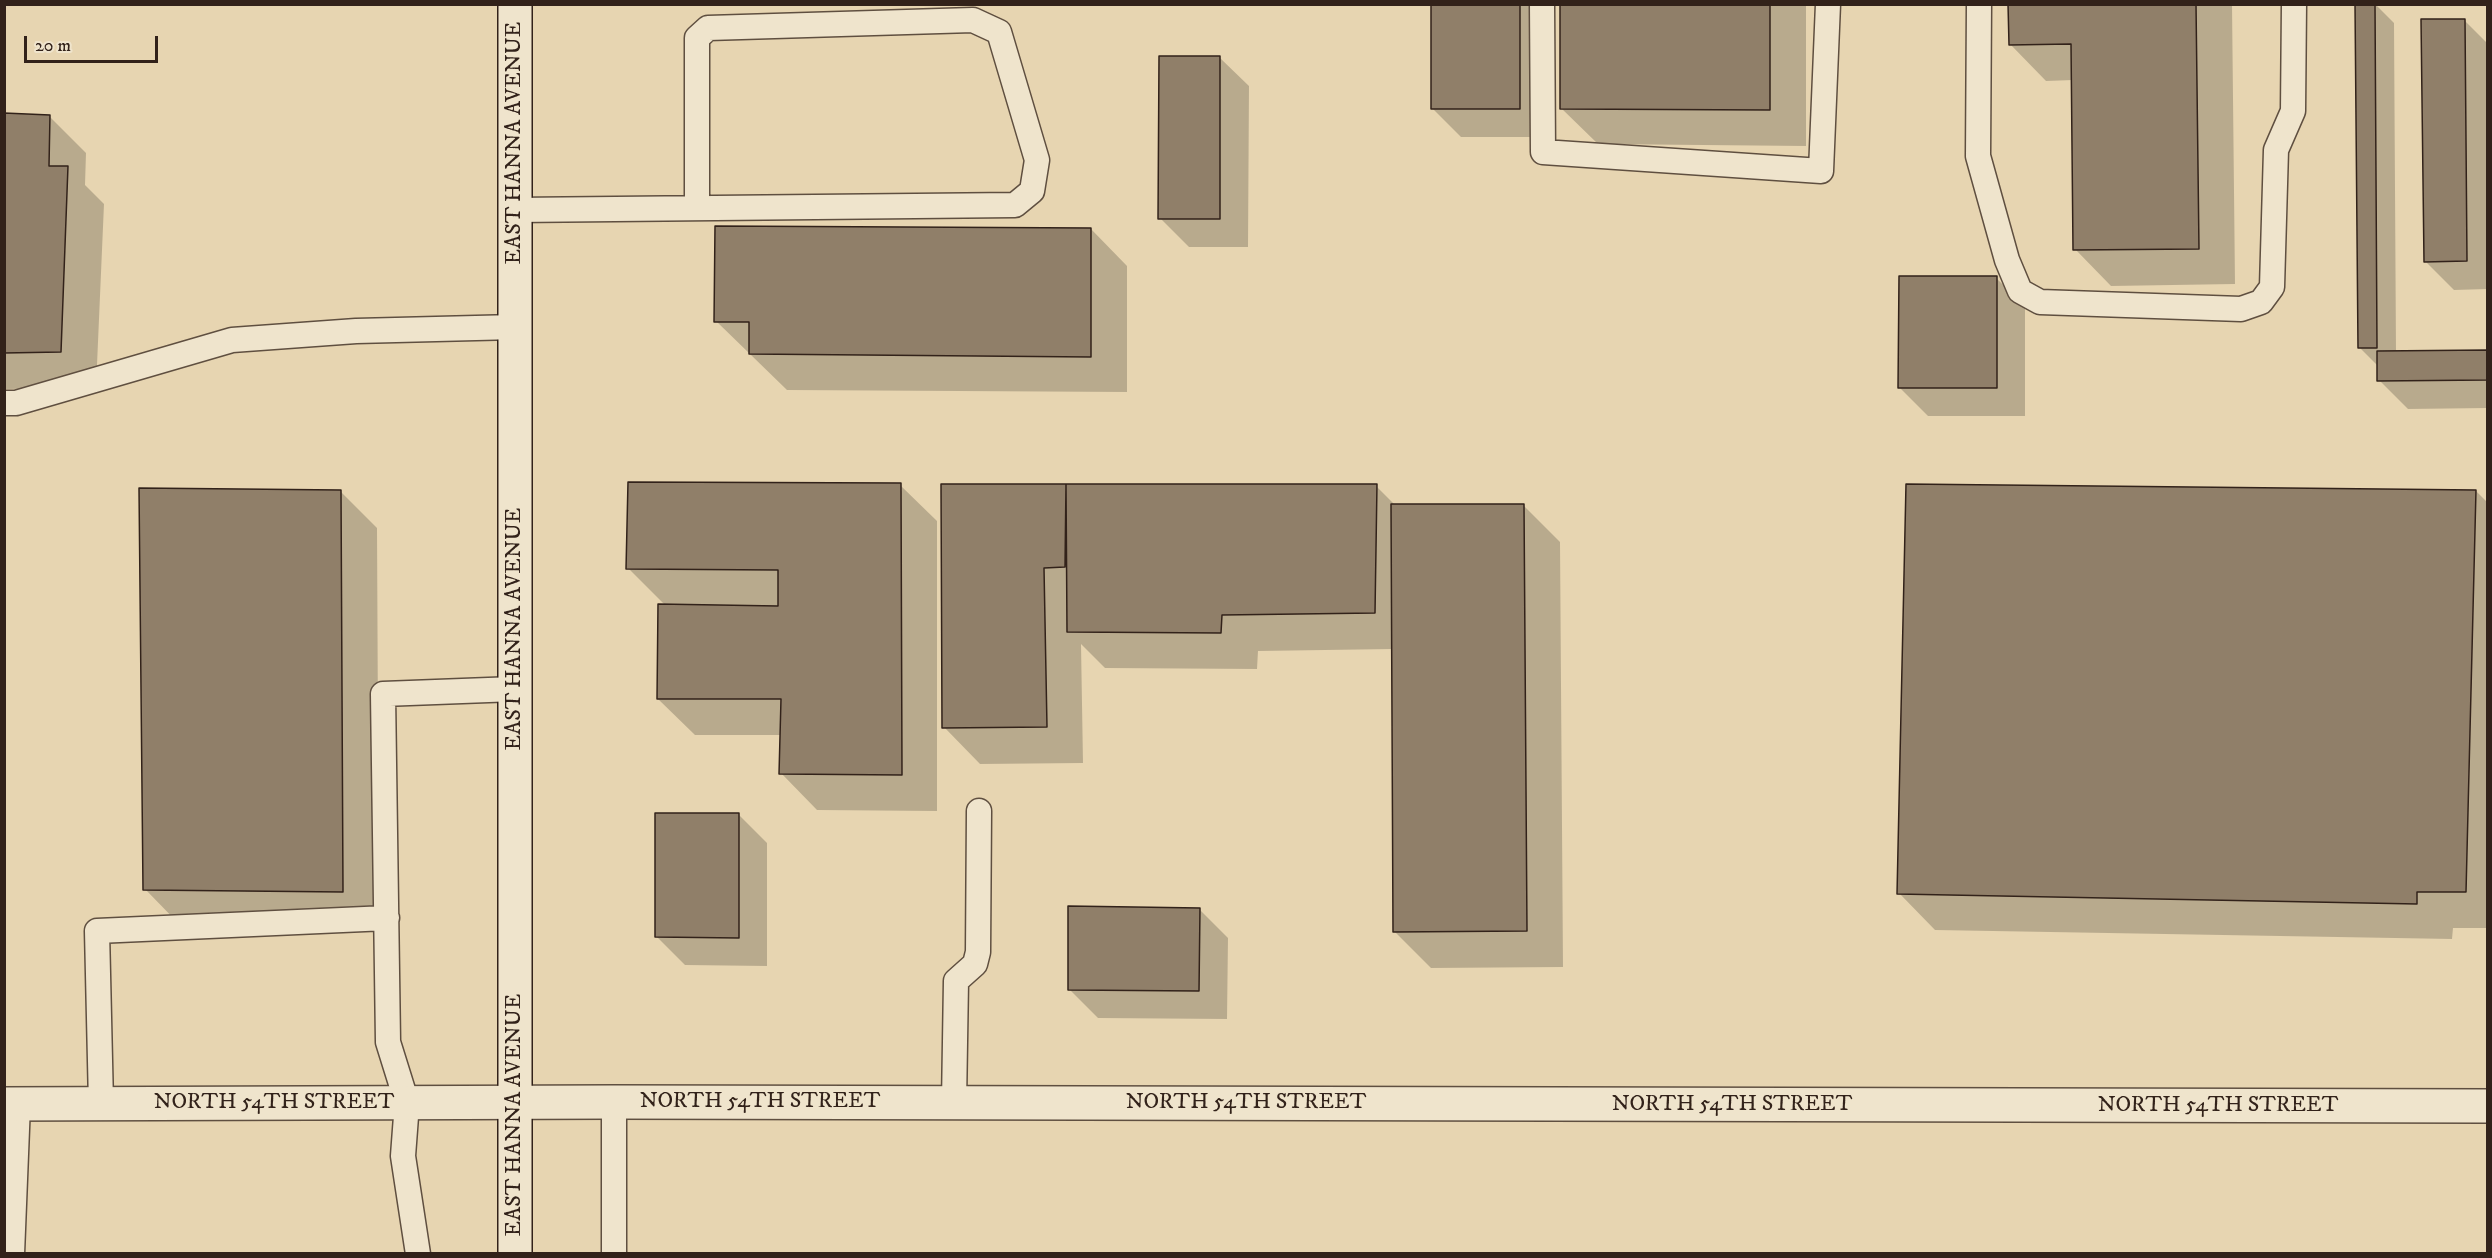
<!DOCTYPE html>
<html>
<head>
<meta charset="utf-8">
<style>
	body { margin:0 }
	#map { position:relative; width:2492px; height:1258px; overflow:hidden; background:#e7d5b1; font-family:"IM FELL DW Pica",serif }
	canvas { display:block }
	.frame { position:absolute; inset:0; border:6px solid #32221a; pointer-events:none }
	.scale { position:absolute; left:24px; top:36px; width:134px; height:27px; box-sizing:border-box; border:3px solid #32221a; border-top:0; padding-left:8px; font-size:18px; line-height:21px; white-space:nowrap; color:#32221a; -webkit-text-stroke:4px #efe4cc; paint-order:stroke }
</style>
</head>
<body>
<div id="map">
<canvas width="2492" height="1258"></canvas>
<div class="frame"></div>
<div class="scale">20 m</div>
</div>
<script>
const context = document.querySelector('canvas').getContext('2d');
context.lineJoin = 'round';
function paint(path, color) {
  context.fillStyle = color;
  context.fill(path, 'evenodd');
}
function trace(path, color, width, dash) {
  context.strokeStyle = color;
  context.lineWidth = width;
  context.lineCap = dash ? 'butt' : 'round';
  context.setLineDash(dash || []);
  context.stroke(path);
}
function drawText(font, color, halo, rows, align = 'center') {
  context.font = font + ' "IM FELL DW Pica",serif';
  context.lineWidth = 4.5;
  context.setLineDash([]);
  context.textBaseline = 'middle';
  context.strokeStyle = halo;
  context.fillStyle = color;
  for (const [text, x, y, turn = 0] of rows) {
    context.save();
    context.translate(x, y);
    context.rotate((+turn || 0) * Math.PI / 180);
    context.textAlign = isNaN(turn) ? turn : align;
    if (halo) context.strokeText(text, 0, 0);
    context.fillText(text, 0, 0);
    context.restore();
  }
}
const shadow = new Path2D(`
	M1433,4H1548V137H1461L1432,108Z
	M1561,4H1806V146L1598,144L1561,108Z
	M2010,4H2232L2235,284L2111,286L2075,249L2073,80L2046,81L2010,44Z
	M2357,4H2375L2394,23L2396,352L2488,351V408L2408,409L2379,380V367L2359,347Z
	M2464,20L2488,44V289L2454,290L2425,261Z
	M1220,58L1249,86L1248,247H1189L1160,218Z
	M4,115L50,117L86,153L85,185L104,204L96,388L4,389Z
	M1091,229L1127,266V392L787,390L716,321Z
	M1996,278L2025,306V416H1928L1899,387Z
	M900,485L937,521V811L817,810L781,773L782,735H695L658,699L666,606L628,568Z
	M942,486H1376L1396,506H1524L1560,542L1563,967L1431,968L1395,932L1393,649L1258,651L1257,669L1105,668L1081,644L1083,763L980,764L944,727Z
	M340,491L377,528L379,928L181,926L145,889Z
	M2476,491L2488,503V928H2453L2452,939L1935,930L1899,893Z
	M739,815L767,843V966L685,965L656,936Z
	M1199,909L1228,938L1227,1019L1098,1018L1069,989Z`);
const building = new Path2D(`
	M1431,4H1520V109H1431Z
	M1560,4H1770V110L1560,109Z
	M2008,4H2196L2199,249L2073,250L2071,44L2009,45Z
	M2355,4H2375L2377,348H2358Z
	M2421,19H2465L2467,261L2424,262Z
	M1159,56H1220V219H1158Z
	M4,113L50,115L49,166H68L61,352L4,353Z
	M715,226L1091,228V357L749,354V322H714Z
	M1899,276H1997V388H1898Z
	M2488,350V380L2377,381V351Z
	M628,482L901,483L902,775L779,774L781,699H657L658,604L778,606V570L626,569Z
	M941,484H1066L1065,567L1044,568L1047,727L942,728Z
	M1066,484H1377L1375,613L1222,615L1221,633L1067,632Z
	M1906,484L2476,490L2466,892H2417V904L1897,894Z
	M139,488L341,490L343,892L143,890Z
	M1391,504H1524L1527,931L1393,932Z
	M655,813H739V938L655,937Z
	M1068,906L1200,908L1199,991L1068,990Z`);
const lane = new Path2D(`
	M1542,4L1543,152L1821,171L1828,4
	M1979,4L1978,156L2007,260L2020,291L2040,302L2241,309L2261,302L2272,287L2276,150L2293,111L2294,4
	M515,210L1015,205L1032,191L1037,160L999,32L973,20L708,28L697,38V208
	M4,403H16L232,340L356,331L516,327
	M614,1102V1254
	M954,1103L956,981L975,964L978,952L979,811
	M101,1104L97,931L387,918
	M12,1254L18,1104
	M418,1254L403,1156L407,1103L388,1042L383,694L515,689`);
const street = new Path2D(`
	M4,1104L614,1102L2488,1106`);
const secondary = new Path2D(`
	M515,4V1254`);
const streetNames = [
	["EAST HANNA AVENUE",515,143,-90],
	["EAST HANNA AVENUE",515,629,-90],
	["NORTH 54TH STREET",760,1102],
	["NORTH 54TH STREET",274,1103],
	["NORTH 54TH STREET",1246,1103],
	["NORTH 54TH STREET",1732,1105],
	["NORTH 54TH STREET",2218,1106],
	["EAST HANNA AVENUE",515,1115,-90]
];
paint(shadow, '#0003');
paint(building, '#907f69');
trace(building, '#32221a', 1.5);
trace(lane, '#5f4f40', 27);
trace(street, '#5f4f40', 36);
trace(secondary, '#32221a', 36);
trace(lane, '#efe4cc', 24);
trace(street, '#efe4cc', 33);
trace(secondary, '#efe4cc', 33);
drawText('22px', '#32221a', '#efe4cc', streetNames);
</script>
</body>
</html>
